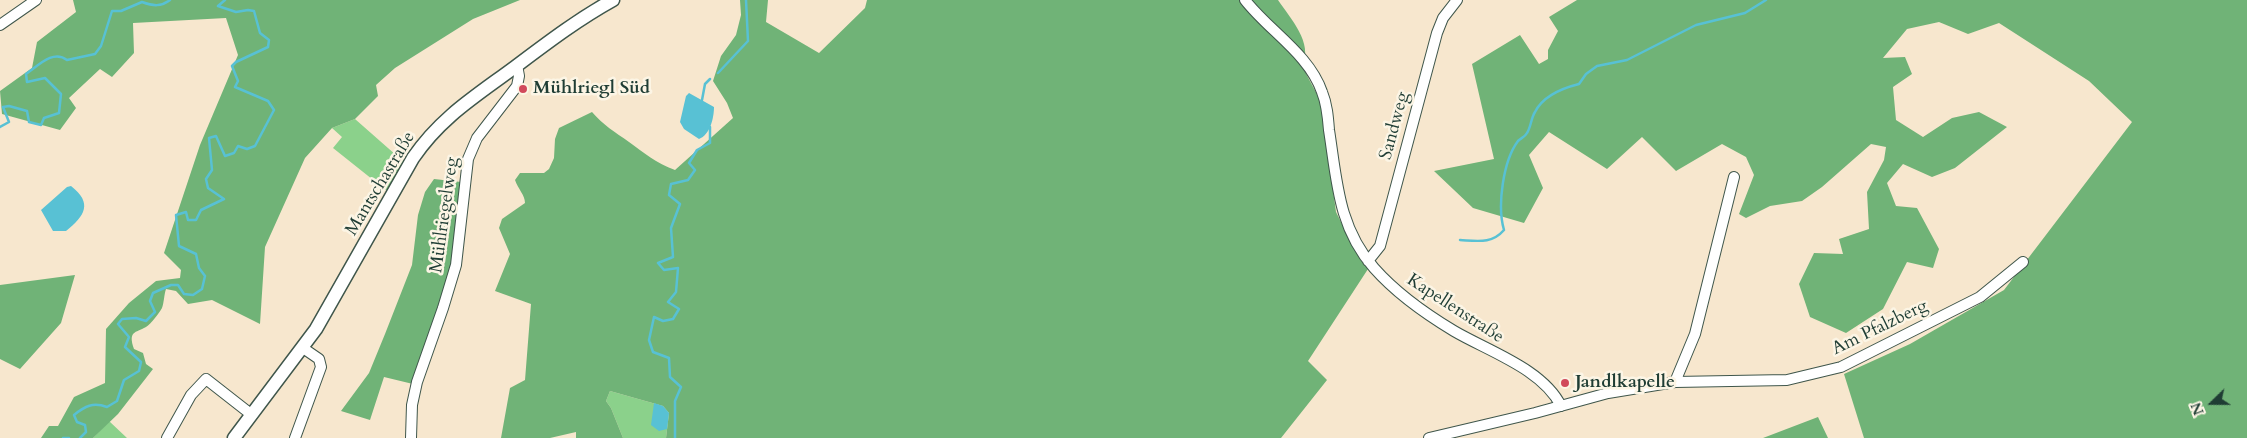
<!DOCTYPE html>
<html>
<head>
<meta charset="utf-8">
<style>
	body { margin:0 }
	#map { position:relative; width:2247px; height:438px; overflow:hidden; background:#f7e7ce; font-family:Cardo,serif }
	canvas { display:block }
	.north { position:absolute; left:2187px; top:378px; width:50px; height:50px; -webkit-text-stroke:4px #fcf5e5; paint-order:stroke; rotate:248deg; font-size:14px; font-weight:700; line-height:20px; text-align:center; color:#1f3d34 }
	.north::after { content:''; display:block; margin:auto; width:18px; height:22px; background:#1f3d34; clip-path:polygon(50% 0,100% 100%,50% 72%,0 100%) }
</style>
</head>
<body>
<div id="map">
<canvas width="2247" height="438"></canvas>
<div class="north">N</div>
</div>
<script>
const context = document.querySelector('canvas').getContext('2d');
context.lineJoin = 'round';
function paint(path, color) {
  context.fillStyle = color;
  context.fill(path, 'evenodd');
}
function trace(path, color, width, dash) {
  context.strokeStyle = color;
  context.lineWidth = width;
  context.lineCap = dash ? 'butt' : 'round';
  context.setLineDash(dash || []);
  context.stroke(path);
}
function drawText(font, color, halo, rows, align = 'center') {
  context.font = font + ' Cardo,serif';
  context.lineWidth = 5;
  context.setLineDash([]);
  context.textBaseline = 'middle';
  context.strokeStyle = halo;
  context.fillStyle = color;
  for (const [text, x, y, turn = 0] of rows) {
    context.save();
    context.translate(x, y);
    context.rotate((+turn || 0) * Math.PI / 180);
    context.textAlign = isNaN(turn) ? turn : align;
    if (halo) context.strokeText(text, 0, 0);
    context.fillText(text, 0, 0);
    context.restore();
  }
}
const green = new Path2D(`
	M355,119L405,163L387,191L333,148L342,137L332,128Z
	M610,391L663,406L669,413L666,438H623L611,408L606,401Z
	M109,421L127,438H93Z`);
const forest = new Path2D(`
	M73,0H520L473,19L395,68L376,85L378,96L355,119L332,128L305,158L265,247L260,324L212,300L188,304L176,291L166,289C164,295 164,303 162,308C159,313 151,324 146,327C135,333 128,331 134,349L143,353L146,364L153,369L118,414L93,438H41L49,426H58L74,397L105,383L106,329L129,303L156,281L180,278L181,270L164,253L200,145L238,55L226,18L133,23L134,53L112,77L100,69L69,98L76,108L60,130L2,114L0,91L32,68L37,42L76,12Z
	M740,0H768L766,22L819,53L865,8L867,0H1278C1290,18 1314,43 1302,66L1321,102L1336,212L1355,250L1368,269L1308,361L1327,380L1281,438H666L669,413L663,406L610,391L606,401L611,408L623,438H576V432L550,438H501L510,388L525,380L531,304L495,291L510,254L499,228L502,219L525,203C525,195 518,189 515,180L520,173H544L549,169L554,158L555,139L559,128L592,112C603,125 615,132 629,142C644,153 656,163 675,170L733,118L727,103L713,81L721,56L736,35L741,15Z
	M1577,0H2247V438H1864L1844,374L1910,344L2004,290L2132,122L2089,81L1999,23L1968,34L1939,22L1907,29L1883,58L1905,57L1912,74L1893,87L1896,120L1923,137L1952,118L1979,112L2007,127L1955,168L1932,177L1903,164L1887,183L1896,206L1917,208L1939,249L1933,268L1907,262L1883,309L1846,333L1810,317L1799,284L1814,253L1843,254L1839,239L1869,229L1867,192L1884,160L1886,147L1871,144L1822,187L1802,201L1770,206L1746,218L1739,214L1754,175L1746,157L1722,144L1676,171L1642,137L1607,169L1549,132L1529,155L1543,188L1524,223L1473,208L1434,171L1494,159L1472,64L1520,35L1539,64L1548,59V50L1558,31L1549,17Z
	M434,179L461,182L453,264L413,384L384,377L370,420L341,411L369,373L385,334L412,265L418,215L425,192Z
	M75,275L61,323L20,369L0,359V285Z
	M1818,417L1828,438H1763Z`);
const water = new Path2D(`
	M689,93L714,107C714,118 710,135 699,139L684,129L680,122L686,96Z
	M71,186C93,203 85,216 66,231H53L41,210L67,187Z
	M654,403L663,406L669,413L667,429L659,431L651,425Z`);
const stream = new Path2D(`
	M718,73L748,41L746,0
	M702,100L705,84L710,79
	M0,127L9,122L3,107L9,106L27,111L29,122L41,125L44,118L59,113L61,94L45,78L27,82L26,74C38,66 53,49 67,60L95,54L101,46L112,11H121L142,2C153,6 161,7 170,0
	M1460,240C1478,241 1492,244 1504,230C1497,206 1503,161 1518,141C1521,138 1525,137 1527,133C1531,127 1531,118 1535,112C1543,96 1563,88 1579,84L1586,74L1597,66L1627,60L1696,25L1745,13L1766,0
	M63,438H69
	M80,438L86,432L85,425L77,422L74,415C85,406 93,402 107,407L117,401L124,380L139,371L141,362L125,347L129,337L118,324L122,319L136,318L146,321L155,312L150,301L153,293L171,285H178L184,294L193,295L202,289L205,276L199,268L196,254L179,246L176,215L186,212L188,220H196L201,210L224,199L208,188L206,179L212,170L209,138L216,136L225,156L234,153L238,146L247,149L255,146L274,110L268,101L235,87L238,81L232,66L236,62L268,47L269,40L260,33L254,11L248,10L236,12L218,6L225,0
	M675,438V401L681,387L670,377L669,358L653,352L649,340L654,317L663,321L673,319L679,309L668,302L676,292L678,268L664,270L658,263L673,257L671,228L680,204L669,195L671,184L688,180L695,170L689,163L697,150L710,143V127`);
const minor = new Path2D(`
	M1245,0C1269,31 1309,54 1322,92C1327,104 1328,117 1329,130C1337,181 1338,227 1374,268C1397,294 1424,313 1454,331C1488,351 1543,369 1561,406
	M0,25L36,0
	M1368,261L1380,246L1437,33L1443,18L1457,0
	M1675,382L1695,334L1734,177
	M167,438L191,395L206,379L252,415
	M295,438L321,367L319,359L303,348
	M411,438L412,405L417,382L443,308L456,265L468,159L477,138L517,86L519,76L517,65
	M1429,438L1535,413L1608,393L1675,382L1787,380L1841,367L1980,297L2023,262`);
const tertiary = new Path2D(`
	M234,438L316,329L413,158C441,117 476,96 515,67C547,43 577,20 613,0`);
const markers = [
	[523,89,5,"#d1495b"],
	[1565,383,5,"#d1495b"]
];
const poiNames = [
	["Mühlriegl Süd",533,89],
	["Jandlkapelle",1575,383]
];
const streetNames = [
	["Sandweg",1395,126,-75],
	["Mantschastraße",381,184,-59],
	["Mühlriegelweg",445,215,-82],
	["Kapellenstraße",1455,309,33],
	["Am Pfalzberg",1880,328,-26]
];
paint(green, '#8bd18b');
paint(forest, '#70b377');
paint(water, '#58c1d4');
trace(stream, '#58c1d4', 2.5);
trace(minor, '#3f564b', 12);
trace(tertiary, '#3f564b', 15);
trace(minor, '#fff', 10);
trace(tertiary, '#fff', 12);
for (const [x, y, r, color] of markers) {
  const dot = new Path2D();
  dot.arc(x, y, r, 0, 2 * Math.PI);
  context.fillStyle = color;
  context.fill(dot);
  trace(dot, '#fcf5e5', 2);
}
drawText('bold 18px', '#1f3d34', '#fcf5e5', poiNames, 'left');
drawText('18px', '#1f3d34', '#fcf5e5', streetNames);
</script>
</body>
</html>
